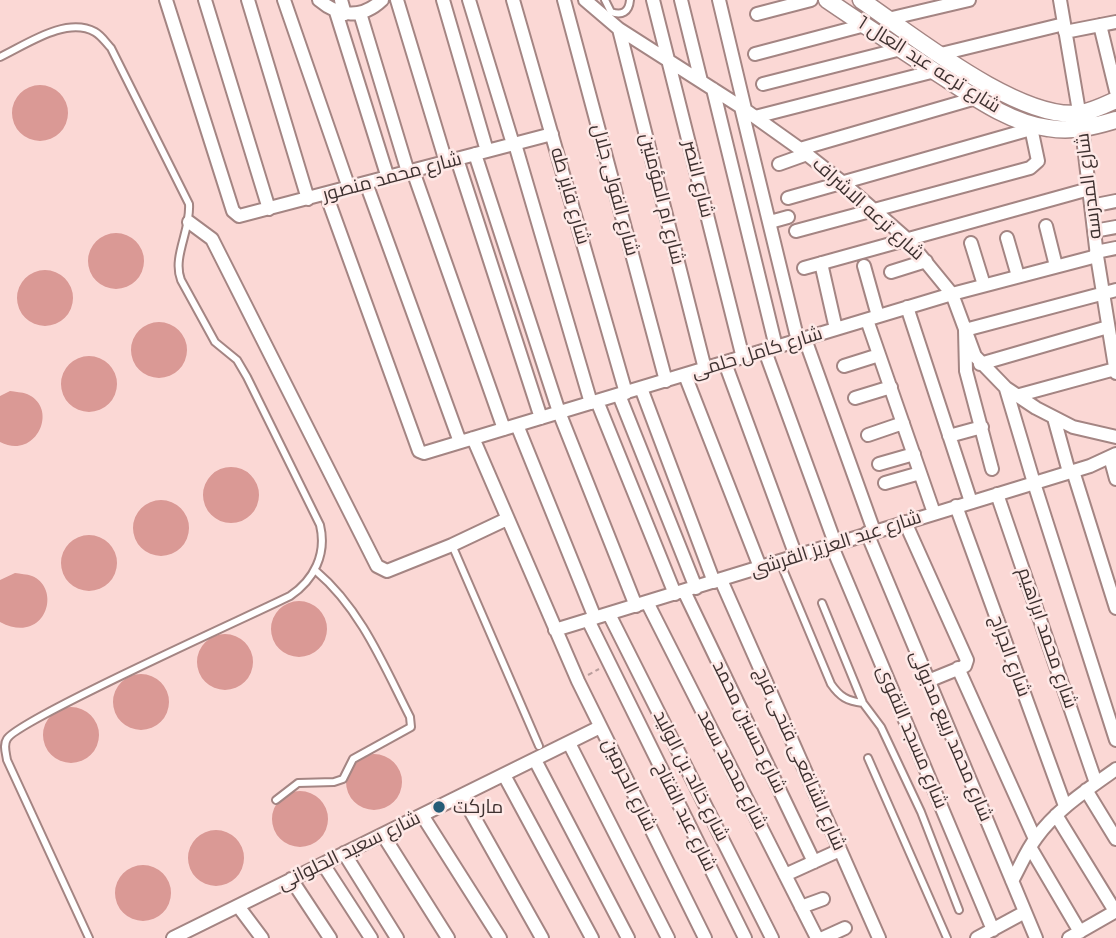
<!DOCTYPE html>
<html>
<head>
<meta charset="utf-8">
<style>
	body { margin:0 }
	canvas { display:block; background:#fbd8d5 }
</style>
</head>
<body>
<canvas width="1116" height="938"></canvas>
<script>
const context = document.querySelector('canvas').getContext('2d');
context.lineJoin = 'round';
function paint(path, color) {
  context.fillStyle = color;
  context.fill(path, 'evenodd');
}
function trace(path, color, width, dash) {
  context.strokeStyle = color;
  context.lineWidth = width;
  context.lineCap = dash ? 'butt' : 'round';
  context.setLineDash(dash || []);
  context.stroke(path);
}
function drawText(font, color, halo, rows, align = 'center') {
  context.font = font + ' Montserrat,Cairo,sans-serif';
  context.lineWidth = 5;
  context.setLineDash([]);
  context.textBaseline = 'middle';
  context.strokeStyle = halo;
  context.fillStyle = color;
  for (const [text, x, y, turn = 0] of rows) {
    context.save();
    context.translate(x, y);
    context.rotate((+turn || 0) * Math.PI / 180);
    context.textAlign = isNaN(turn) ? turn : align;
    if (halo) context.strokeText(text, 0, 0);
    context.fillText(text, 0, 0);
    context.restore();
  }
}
const water = new Path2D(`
	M12 113a28 28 0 1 1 56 0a28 28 0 1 1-56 0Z
	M88 261a28 28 0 1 1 56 0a28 28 0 1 1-56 0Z
	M17 298a28 28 0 1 1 56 0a28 28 0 1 1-56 0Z
	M131 350a28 28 0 1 1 56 0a28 28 0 1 1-56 0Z
	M61 384a28 28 0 1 1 56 0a28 28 0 1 1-56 0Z
	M10,391C15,392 22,392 27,394C60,408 36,461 0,442V396Z
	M203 495a28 28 0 1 1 56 0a28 28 0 1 1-56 0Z
	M133 528a28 28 0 1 1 56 0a28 28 0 1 1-56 0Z
	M61 563a28 28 0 1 1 56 0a28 28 0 1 1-56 0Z
	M15,573C20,574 27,574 32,576C63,589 45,646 0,622V580Z
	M271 629a28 28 0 1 1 56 0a28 28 0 1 1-56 0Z
	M197 662a28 28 0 1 1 56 0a28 28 0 1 1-56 0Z
	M113 702a28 28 0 1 1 56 0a28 28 0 1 1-56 0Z
	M43 735a28 28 0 1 1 56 0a28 28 0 1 1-56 0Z
	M346 782a28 28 0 1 1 56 0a28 28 0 1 1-56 0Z
	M272 819a28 28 0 1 1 56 0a28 28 0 1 1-56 0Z
	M188 858a28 28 0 1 1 56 0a28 28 0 1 1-56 0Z
	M115 893a28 28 0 1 1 56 0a28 28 0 1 1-56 0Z`);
const path = new Path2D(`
	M588,675L599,669`);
const service = new Path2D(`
	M605,0L611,12C622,16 629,12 630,0
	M0,57C26,45 66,16 95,32C102,36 106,43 111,48L189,204C191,230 172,257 181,280L215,342L237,360L247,377L320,525C327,554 314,580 290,596C254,614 17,720 7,739C3,745 6,753 7,760L89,938
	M452,545L539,746
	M780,562L831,684C840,697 847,701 863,703
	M822,603L863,703L881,727L921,812L959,910
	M868,758L947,938
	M276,800L298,783L334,782L343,779L353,759L411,727L410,717C384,666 361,609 316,571`);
const minor = new Path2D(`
	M166,0L233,211L239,216L552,134
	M205,0L269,209
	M248,0L308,199
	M284,0L349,188
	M319,0C339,17 362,19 382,0
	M341,0L345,14
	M397,0L446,162
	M443,0L487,151
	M469,0L513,144
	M513,0L626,393
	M564,0L666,381
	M585,0L619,29L741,107L800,149L842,182L907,239L952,294L975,356L1006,388L1036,408L1073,427L1116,437
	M653,0L743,358
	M681,0L701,81
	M719,0L745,109
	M1060,0L1082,129L1097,256L1116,373
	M336,12L388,178
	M360,13L408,172
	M757,14L811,0
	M888,19L969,0
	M1100,25L1116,91
	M619,29L705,369
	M1065,32L1116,22
	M755,54L865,25
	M941,54L1064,24
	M763,84L901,49
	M713,89L776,347
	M741,107L798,341
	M755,117L935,71
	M515,144L591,403
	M800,149L976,98
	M475,154L559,412L636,606
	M457,159L541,418
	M779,164L807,154
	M413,171L504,429
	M366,183L460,442
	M326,194L419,451L424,453L952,294L1097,256
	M788,198L1031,129
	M1091,206L1116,201
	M189,222L212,239L377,566L387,571L452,545L507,519
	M770,222L788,217
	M1046,226L1056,266
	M796,231L1030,168L1038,161L1030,123
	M1094,231L1116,227
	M1007,238L1018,276
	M971,243L984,285
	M1096,252L1116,248
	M821,263L836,329
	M864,266L878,316
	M804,268L1089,189
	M891,272L926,261
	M907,307L971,502
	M867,320L934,513
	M805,339L874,531
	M765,351L835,543
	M725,363L796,556
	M980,364L1108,327
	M844,366L879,355
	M685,375L760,567
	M641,388L714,582
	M1006,389L1034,483L1116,740
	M619,395L696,588
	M1016,396L1115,369
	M855,398L891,387
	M597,401L675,594
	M1054,418L1069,472
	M517,425L595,618
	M868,435L903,423
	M949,436L982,427
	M473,438L578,681L705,938
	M1110,457L1116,479
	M879,464L914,454
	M992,469L966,371L965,330L1116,290
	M1073,471L1116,608
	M885,483L920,473
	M997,494L1096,783
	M956,506L1065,806
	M905,522L967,660L965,666L928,681
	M867,533L1036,938
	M831,544L993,930
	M721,580L879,938
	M684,591L814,862
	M647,602L817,938
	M609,614L772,938
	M588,620L745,938
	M555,630L1090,466L1116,454
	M958,668L1035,839
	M569,743L668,938
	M535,760L628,938
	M504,775L592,938
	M1086,790L1116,839
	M462,796L542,938
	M422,815L500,938
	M1056,815L1115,911
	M383,835L448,938
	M1030,847L1080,932
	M344,853L397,938
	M323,864L371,938
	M785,875L840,850
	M291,879L330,938
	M1012,881C1020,867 1026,851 1036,838C1057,809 1087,790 1116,769
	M238,906L262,938
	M801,907L823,899
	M173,938L600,727
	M823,938L845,928
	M977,938L1025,912
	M1069,938L1116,911`);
const tertiary = new Path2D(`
	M827,0C862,24 898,47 934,71C969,93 1006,122 1048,128C1072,132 1093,127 1116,120
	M861,0C910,33 1021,123 1081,113C1093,111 1105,105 1116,100`);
const markers = [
	[439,807,7,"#255c77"]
];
const streetNames = [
	["شارع ترعه عبد العال 1",929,65,32],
	["شارع محمد منصور",392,177,-15],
	["شارع النصر",698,179,76],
	["شارع المدرسه",1089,186,-97],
	["شارع الفولى جلال",615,190,75],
	["شارع فايز طه",570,196,74],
	["شارع ام المؤمنين",662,199,76],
	["شارع ترعه الاشراف",868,209,42],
	["شارع كامل حلمى",757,353,-17],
	["شارع عبد العزيز القرشى",836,544,-18],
	["شارع محمد ابراهيم",1047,638,71],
	["شارع الجراج",1010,656,70],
	["شارع حسنين محمد",749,727,64],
	["شارع محمد ربيع مدبولى",951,736,67],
	["شارع مسجد التقوى",912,737,67],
	["شارع الشافعى فتحى فرج",800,759,66],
	["شارع محمد سعد",732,770,63],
	["شارع خالد بن الوليد",691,776,63],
	["شارع الحرمين",629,785,64],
	["شارع عبد الفتاح",685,817,64],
	["شارع سعيد الحلوانى",349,851,-26]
];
const poiNames = [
	["ماركت",453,807]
];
paint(water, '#da9995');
trace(service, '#a48583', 10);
trace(minor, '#a48583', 16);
trace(tertiary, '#a48583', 19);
trace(path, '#ba9e9c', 2, [5, 3.5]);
trace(service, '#fff', 6);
trace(minor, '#fff', 12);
trace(tertiary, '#fff', 16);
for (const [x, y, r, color] of markers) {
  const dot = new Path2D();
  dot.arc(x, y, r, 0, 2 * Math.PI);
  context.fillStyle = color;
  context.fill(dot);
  trace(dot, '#fee9e7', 2.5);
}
drawText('19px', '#3e3130', '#fee9e7', streetNames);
drawText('19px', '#3e3130', '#fee9e7', poiNames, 'left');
</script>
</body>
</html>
